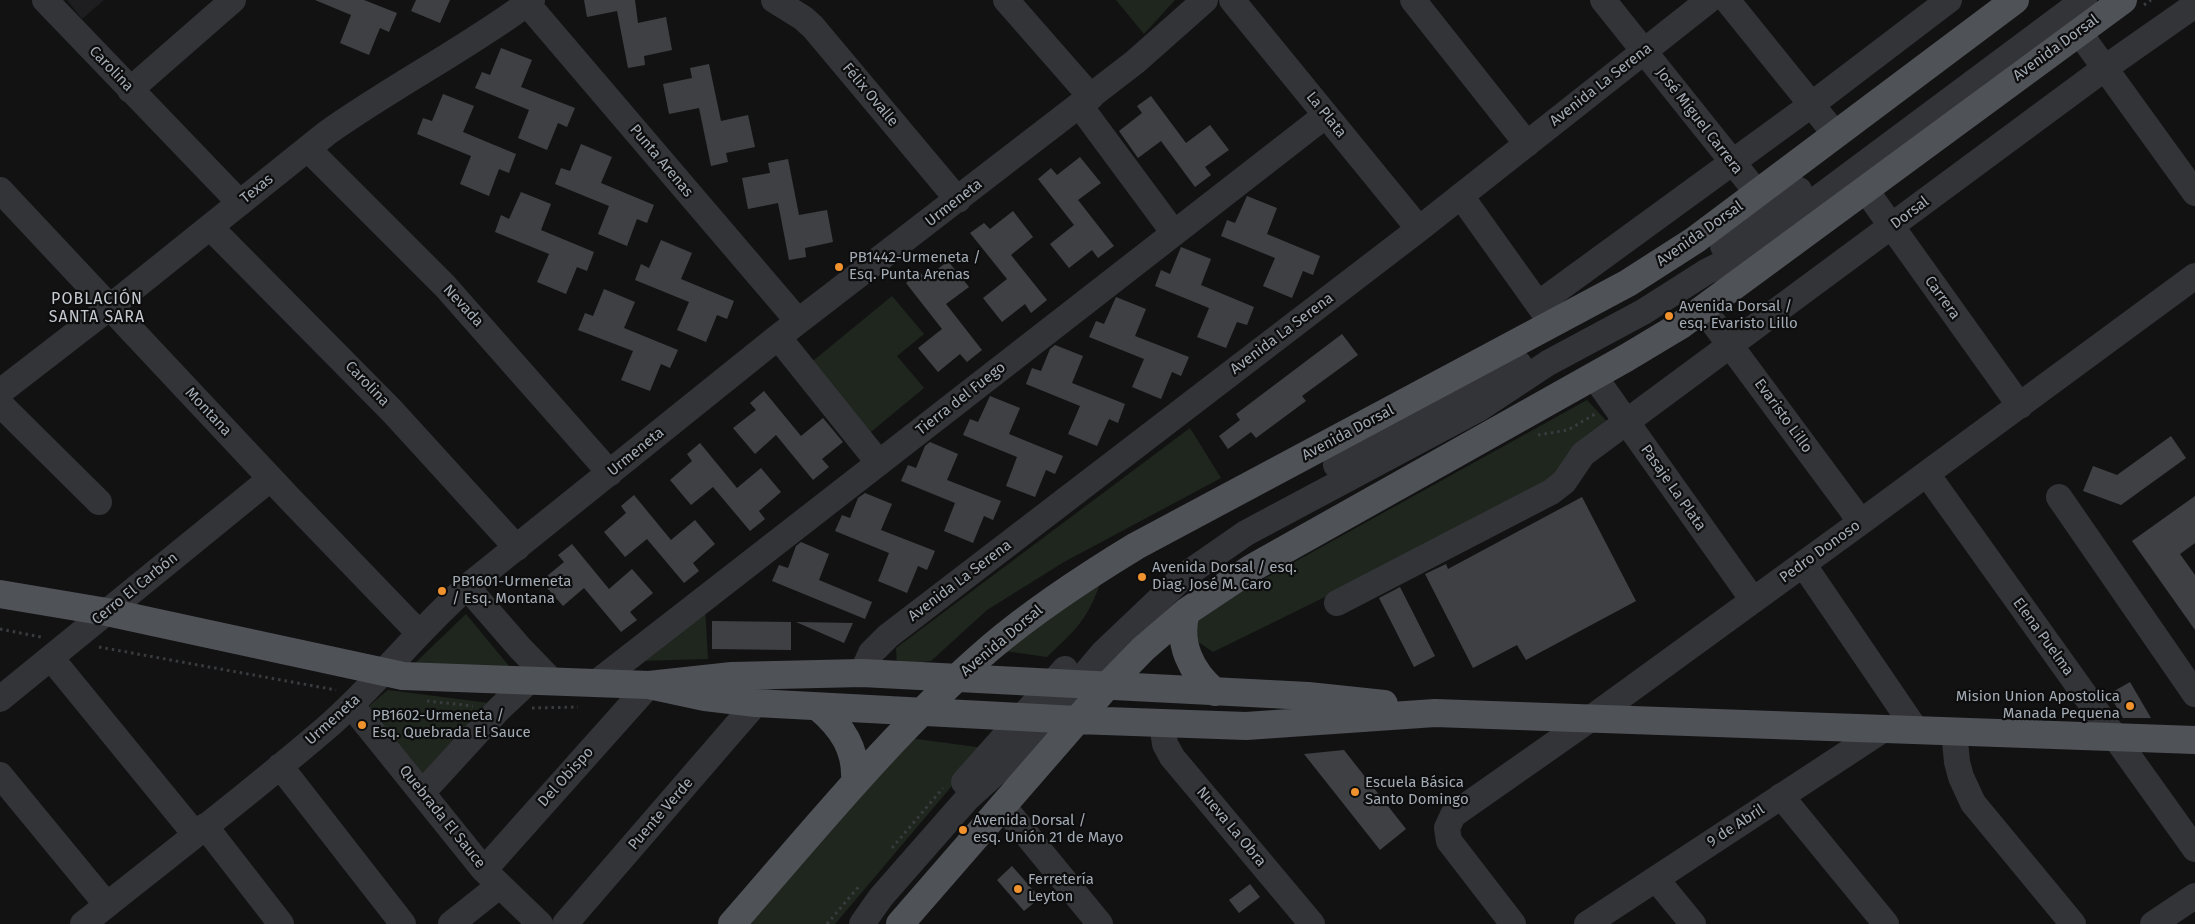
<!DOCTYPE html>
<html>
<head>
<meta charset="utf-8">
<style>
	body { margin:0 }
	canvas { display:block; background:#121213 }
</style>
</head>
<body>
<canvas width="2195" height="924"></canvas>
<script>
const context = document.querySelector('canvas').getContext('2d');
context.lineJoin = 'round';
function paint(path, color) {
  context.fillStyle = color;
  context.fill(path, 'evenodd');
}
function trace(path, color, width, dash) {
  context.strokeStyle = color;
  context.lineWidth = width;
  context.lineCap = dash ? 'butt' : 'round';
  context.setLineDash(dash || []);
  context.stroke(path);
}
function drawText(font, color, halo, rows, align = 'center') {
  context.font = font + ' "Fira Sans",sans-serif';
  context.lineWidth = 4.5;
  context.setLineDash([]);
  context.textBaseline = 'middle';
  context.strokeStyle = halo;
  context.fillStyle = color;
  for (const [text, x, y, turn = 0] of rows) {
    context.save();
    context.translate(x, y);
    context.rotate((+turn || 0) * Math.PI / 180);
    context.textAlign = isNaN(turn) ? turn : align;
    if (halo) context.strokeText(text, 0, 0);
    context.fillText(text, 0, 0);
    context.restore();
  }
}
const built = new Path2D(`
	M67,0H104L82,19Z`);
const green = new Path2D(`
	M1116,0H1175L1144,34Z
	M892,296L924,334L897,356L924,388L866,436L808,365Z
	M1587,400L1612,427L1559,482L1213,652L1194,639L1197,616Z
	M1190,428L1221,478L1064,562L987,610L931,661L897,665L896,648Z
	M1101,581C1087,621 1076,629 1047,657L1005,651Z
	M705,607L708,659L635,661Z
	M466,614L509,666L414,664Z
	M388,690L497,704L426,780L364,710Z
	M909,738L984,748L835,924H747Z`);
const building = new Path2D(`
	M315,0H364L397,13L389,32L380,28L369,55L340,43L351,15Z
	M416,0H450L440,23L411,11Z
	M584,0H635L638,23L666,17L672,50L644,56L645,65L628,68L617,11L587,17Z
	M501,48L532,60L521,87L575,108L567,127L558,123L547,150L518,138L529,110L475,88L482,72L490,75Z
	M709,64L721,121L748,115L755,147L726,153L728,162L711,166L699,108L669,114L663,84L692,78L690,68Z
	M443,94L474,106L463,132L516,154L509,173L499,169L489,196L460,184L471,156L417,134L423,118L432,121Z
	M1151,96L1186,143L1210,125L1229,150L1205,167L1211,175L1195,187L1161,141L1138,158L1119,131L1142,113L1137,106Z
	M581,144L612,157L601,183L654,205L647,223L637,219L627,246L598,234L609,206L555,184L561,168L570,171Z
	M1080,157L1101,183L1078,200L1114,246L1098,258L1092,250L1069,268L1050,244L1074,225L1038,179L1051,168L1057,175Z
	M788,159L799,215L827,210L833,242L805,248L806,257L789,260L778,203L748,209L742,178L770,173L768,163Z
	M521,192L551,204L541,230L594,252L587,271L577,267L566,294L537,282L549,254L495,232L501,215L509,219Z
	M1247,196L1277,208L1267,234L1320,256L1313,275L1303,271L1292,298L1263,286L1275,258L1221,236L1227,220L1235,223Z
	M1013,211L1033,237L1011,255L1047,300L1031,313L1025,304L1002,322L983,298L1007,279L970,233L984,223L990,229Z
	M661,240L692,253L681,279L734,301L727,319L717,315L706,342L677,330L689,302L635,280L641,264L649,268Z
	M1181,247L1211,259L1201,285L1254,307L1247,325L1237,322L1226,348L1197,337L1209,308L1155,286L1161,270L1170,274Z
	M948,261L969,287L946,304L982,350L967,362L960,354L938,372L918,348L942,329L906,283L920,272L925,279Z
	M604,289L635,302L624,328L678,350L670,368L661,364L650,391L621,380L633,351L578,330L585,313L593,316Z
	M1116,297L1146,309L1135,336L1189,357L1181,376L1172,372L1161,399L1132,387L1144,359L1089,337L1096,321L1104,324Z
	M1342,334L1358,355L1302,396L1306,401L1256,438L1251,432L1228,449L1219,436L1240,420L1236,414Z
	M1055,345L1083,356L1072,383L1125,404L1118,423L1109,419L1097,446L1068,434L1080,406L1026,384L1032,368L1041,371L1050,349Z
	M764,391L801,436L823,418L843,442L822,459L829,467L813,480L776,435L755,454L733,428L756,410L750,403Z
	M990,396L1020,408L1009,434L1063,456L1055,474L1046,470L1035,497L1006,486L1017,457L963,435L970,419L978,422Z
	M2171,436L2186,458L2121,505L2083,491L2093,466L2117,475Z
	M930,442L958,454L947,480L1001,501L993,520L984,516L973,543L944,531L955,503L901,481L908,465L916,468L925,446Z
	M700,443L737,488L761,468L781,492L759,511L765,519L750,531L713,487L691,505L670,480L692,461L687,454Z
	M865,493L892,504L881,530L935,551L927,570L918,566L907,593L878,581L889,553L835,531L842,515L850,518L858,498Z
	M634,495L671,540L695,520L715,544L693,563L699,571L684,583L647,539L625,557L604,532L626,513L621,506Z
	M2195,496V543L2180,554L2195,575V630L2132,541Z
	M1582,497L1636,601L1526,660L1517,645L1473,668L1425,574L1446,564L1448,569Z
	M801,542L829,554L819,580L872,602L865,619L772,581L779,565L788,568L796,546Z
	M572,544L609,589L632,569L653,593L630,612L637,620L621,632L584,588L563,606L541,581L564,562L558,555Z
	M1400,587L1435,656L1414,667L1379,598Z
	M712,621L791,622V650L712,649Z
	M796,622L853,623L844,643Z
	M2130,682L2151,718H2123L2109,694Z
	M1344,750L1406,829L1380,850L1304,754Z
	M1012,866L1040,898L1024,911L997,880Z
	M1250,884L1260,897L1239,913L1229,900Z`);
const path = new Path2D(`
	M2144,5L2151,0
	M1538,435L1568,430L1595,414
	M0,629L41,637
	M99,647L336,690
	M427,701L473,706
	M532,708L578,707
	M892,848L943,788
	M827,924L860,885`);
const minor = new Path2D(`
	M45,0L240,203
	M524,0L798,321
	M774,0L803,18L813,27L958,200
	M1006,0L1091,97
	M1232,0L1419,229
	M1413,0L1527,144
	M1603,0L1771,210
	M1727,0L1836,135
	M2078,31L2195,193
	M130,90L233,0
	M1080,106L1174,233
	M308,149L445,286L610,473
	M1865,189L2020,406
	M0,190L289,498L419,633
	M1461,196L1548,318
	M210,227L392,411L517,548
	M1723,246L1799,190
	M1538,304L1811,105L1949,0
	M1704,310L1861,522
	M778,337L879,463
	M1594,376L1753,600
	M0,392L110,307L327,133C393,86 466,49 532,0
	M0,404L99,502
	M1336,465L1519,364
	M1927,474L2195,849
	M2059,497L2195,694
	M1803,564L1916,730
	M467,587L520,648L552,681
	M1337,603L1551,492L1564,482L1583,454L2105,68L2195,5
	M51,658L195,834
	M862,673L871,653L888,636L1419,229L1709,0
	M596,683L1326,115
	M0,699L270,479
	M351,705L484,870L540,924
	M1162,723L1165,744L1172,757L1312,924
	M1954,731L1957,762L1961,777L1973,803L2073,924
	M280,766L403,924
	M0,775L107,905
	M964,782L1065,669
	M422,793L499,709L530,680
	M1781,796L1886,924
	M1003,806L1100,924
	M205,826L281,924
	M484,870L649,685
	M1656,879L1693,924
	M83,924C164,859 247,796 325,729C376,685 417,631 467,587L778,337L1135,62L1205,0
	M451,924L499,886
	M565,924L756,703
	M862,924L881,897L967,799L1022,749L1103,653L1184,576L1246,533L1480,408L1548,363L1643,312L1706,272L1746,252L2084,0
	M1513,924L1449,841L1447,828L1453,815L1590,719L1861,522L2195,276
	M1587,924L1884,729
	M2153,924L2195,896`);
const major = new Path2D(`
	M0,594L107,612L403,676L649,685L732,676L862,673L1308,696L1384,704
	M1186,612C1177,643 1191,672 1215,692
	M649,685L705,697L756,703L1077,720L1246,726L1435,713L2195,740
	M818,707C842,727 857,749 855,782
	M732,924C815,829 895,730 990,648C1036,609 1085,577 1136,546L1628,283L1695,240L2015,0
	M900,924L1106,687L1143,649L1186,612L1252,568L1626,358L1681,325L2123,0`);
const markers = [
	[839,267,5,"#f0922d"],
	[1669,316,5,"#f0922d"],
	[1142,577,5,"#f0922d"],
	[442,591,5,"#f0922d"],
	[2130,706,5,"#f0922d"],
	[362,725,5,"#f0922d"],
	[1355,792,5,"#f0922d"],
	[963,830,5,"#f0922d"],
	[1018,889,5,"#f0922d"]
];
const streetNames = [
	["Avenida Dorsal",2056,48,-36],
	["Carolina",111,69,46],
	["Avenida La Serena",1601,85,-38],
	["Félix Ovalle",870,95,50],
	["La Plata",1326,115,51],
	["José Miguel Carrera",1699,121,52],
	["Punta Arenas",661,161,50],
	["Texas",257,189,-39],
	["Urmeneta",954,203,-38],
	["Dorsal",1910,213,-37],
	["Avenida Dorsal",1700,234,-35],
	["Carrera",1942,298,54],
	["Nevada",463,306,47],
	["Avenida La Serena",1282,334,-37],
	["Carolina",367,384,46],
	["Tierra del Fuego",961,399,-38],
	["Montana",208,412,47],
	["Evaristo Lillo",1783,416,54],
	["Avenida Dorsal",1348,433,-28],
	["Urmeneta",636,452,-39],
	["Pasaje La Plata",1673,488,55],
	["Pedro Donoso",1820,552,-36],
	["Avenida La Serena",960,581,-37],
	["Cerro El Carbón",135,589,-39],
	["Elena Puelma",2043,637,54],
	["Avenida Dorsal",1002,641,-40],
	["Urmeneta",333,720,-42],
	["Del Obispo",566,777,-48],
	["Puente Verde",661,814,-49],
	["Quebrada El Sauce",442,817,51],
	["9 de Abril",1736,826,-33],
	["Nueva La Obra",1231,827,50]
];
const poiNames = [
	["PB1442-Urmeneta /",849,258],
	["Esq. Punta Arenas",849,275],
	["Avenida Dorsal /",1679,307],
	["esq. Evaristo Lillo",1679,324],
	["Avenida Dorsal / esq.",1152,568],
	["Diag. José M. Caro",1152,585],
	["PB1601-Urmeneta",452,582],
	["/ Esq. Montana",452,599],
	["Mision Union Apostolica",2120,697,"right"],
	["Manada Pequena",2120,714,"right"],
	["PB1602-Urmeneta /",372,716],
	["Esq. Quebrada El Sauce",372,733],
	["Escuela Básica",1365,783],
	["Santo Domingo",1365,800],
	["Avenida Dorsal /",973,821],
	["esq. Unión 21 de Mayo",973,838],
	["Ferretería",1028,880],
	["Leyton",1028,897]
];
const neighbourhoodNames = [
	["POBLACIÓN",97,300],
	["SANTA SARA",97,318]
];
paint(built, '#1e1e20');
paint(green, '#1e261e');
paint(building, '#3e4043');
trace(path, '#393c3f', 3, [2.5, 4]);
trace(minor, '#333438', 26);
trace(major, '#4f5257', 28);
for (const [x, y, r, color] of markers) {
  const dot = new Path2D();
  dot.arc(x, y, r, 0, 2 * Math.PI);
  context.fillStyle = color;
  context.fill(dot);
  trace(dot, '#0d0d0e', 2);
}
drawText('15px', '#a3abb4', '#0d0d0e', streetNames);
drawText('15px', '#a3abb4', '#0d0d0e', poiNames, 'left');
context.letterSpacing = '1px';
drawText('16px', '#c4c9d0', '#0d0d0e', neighbourhoodNames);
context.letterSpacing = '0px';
</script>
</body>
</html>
